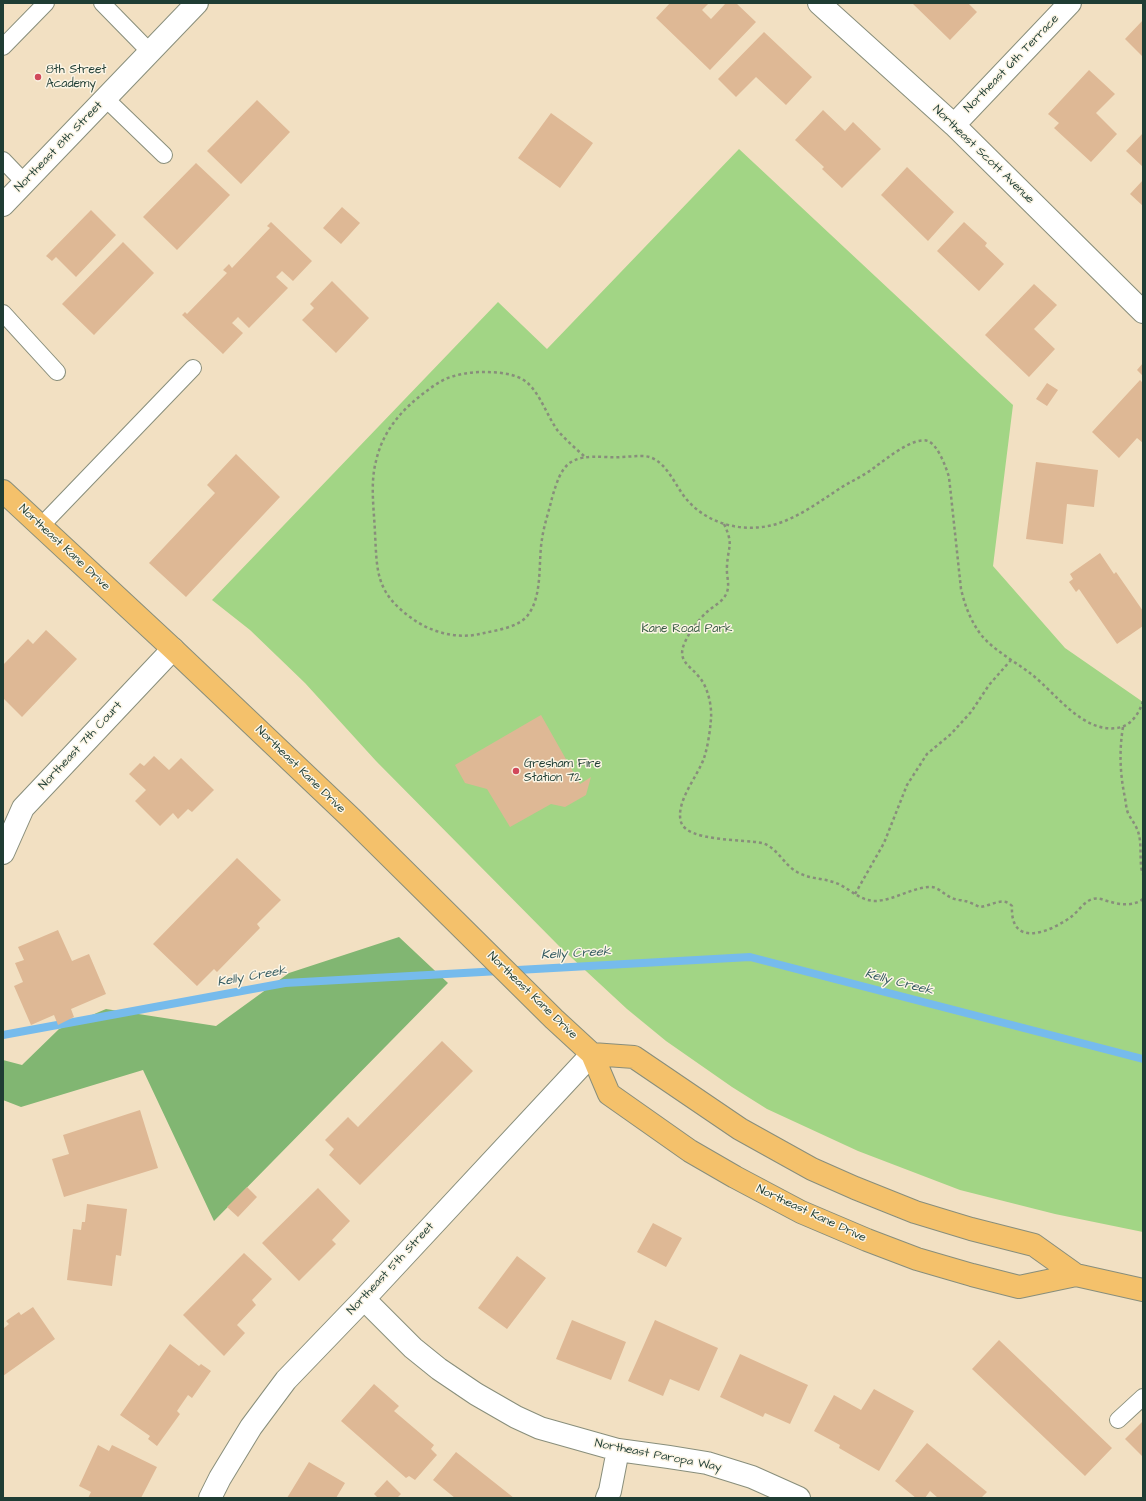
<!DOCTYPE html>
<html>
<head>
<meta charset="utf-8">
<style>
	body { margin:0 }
	#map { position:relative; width:1146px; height:1501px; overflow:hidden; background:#f2e0c2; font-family:"Architects Daughter",sans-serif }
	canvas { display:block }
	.frame { position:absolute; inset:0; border:4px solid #1f3d34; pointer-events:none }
</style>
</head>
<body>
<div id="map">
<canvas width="1146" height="1501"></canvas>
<div class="frame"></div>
</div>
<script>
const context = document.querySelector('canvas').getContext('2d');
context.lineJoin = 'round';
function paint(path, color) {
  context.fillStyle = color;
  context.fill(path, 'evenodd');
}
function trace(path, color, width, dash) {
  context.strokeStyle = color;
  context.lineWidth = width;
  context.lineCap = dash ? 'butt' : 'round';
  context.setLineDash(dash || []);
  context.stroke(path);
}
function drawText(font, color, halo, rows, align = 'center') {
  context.font = font + ' "Architects Daughter",sans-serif';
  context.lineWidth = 3;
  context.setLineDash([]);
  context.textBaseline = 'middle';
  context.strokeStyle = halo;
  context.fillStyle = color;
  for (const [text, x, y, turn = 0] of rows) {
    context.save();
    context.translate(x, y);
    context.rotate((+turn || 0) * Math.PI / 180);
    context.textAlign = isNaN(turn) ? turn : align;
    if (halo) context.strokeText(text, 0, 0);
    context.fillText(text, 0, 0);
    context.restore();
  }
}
const green = new Path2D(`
	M739,149L1013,405L993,566L1065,648L1143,702V1232L1055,1214L960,1190L858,1151L767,1109L732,1087L666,1041L627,1009L559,946L376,761L305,683L250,630L212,600L498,302L547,349Z`);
const forest = new Path2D(`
	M399,937L448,983L214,1221L143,1070L21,1107L3,1100V1060L22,1065L59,1029L106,1009L216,1026L289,973Z`);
const stream = new Path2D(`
	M3,1035L285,983L750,957L1143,1059`);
const building = new Path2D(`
	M670,3H709L702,10L711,19L726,3H736L756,22L710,70L656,18Z
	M912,3H968L977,12L950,40Z
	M1143,20V57L1125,39Z
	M764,32L812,77L786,105L756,77L736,97L718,79Z
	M1089,70L1115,94L1096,113L1117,134L1091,162L1054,128L1059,123L1048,114Z
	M257,100L290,132L241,184L207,151Z
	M823,110L845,131L853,122L881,149L842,188L822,169L824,167L795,140Z
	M551,113L593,143L560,188L518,158Z
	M1143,133V167L1126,151Z
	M196,163L230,195L177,250L143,217Z
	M907,167L954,212L928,241L881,195Z
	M1143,180V206L1130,194Z
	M342,207L360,223L341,244L323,228Z
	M91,210L116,235L76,277L56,257L52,261L46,256Z
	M271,222L312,261L293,281L282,271L276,277L288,288L249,328L238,317L232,323L243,333L223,354L182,315L185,312L187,314L227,273L223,270L229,264L232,268L270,228L267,226Z
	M964,222L987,243L985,246L1004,264L979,291L937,251Z
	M123,242L154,273L94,335L62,304Z
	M332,281L369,318L336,353L302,320L314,308L310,304Z
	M1034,284L1057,305L1034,329L1055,349L1029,377L985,335Z
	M1143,363V376L1137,370Z
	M1140,380L1143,383V443L1137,438L1119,458L1092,432Z
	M1047,383L1058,390L1047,406L1036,399Z
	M236,454L280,497L186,597L149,563L215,493L207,485Z
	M1036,462L1098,470L1094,507L1067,504L1063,544L1026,539Z
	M1100,553L1114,574L1116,572L1143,611V626L1117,644L1079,589L1076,592L1069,582L1073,579L1070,574Z
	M46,630L77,659L22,717L3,698V665L28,639L33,644Z
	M541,715L580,784L591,777L586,795L565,807L551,804L510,827L487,789L465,783L455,765Z
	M154,756L169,770L181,758L214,790L192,812L188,809L178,819L173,813L160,826L135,801L146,790L129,774L140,763L144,766Z
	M237,858L281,900L257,924L260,928L217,972L214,969L197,986L153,944Z
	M58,930L72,961L89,954L106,994L71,1009L74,1017L58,1025L54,1015L31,1025L14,986L23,982L15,963L24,960L18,947Z
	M442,1041L473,1071L360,1185L329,1155L334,1149L325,1140L348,1117L358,1127Z
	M140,1110L158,1168L64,1197L52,1159L69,1154L63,1135Z
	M247,1187L257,1197L238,1217L227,1207Z
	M318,1188L350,1221L332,1240L336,1244L299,1281L262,1243Z
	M87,1204L127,1209L121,1256L116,1255L112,1286L67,1280L73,1229L81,1230L82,1222H85Z
	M653,1223L682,1238L666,1267L637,1252Z
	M244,1253L272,1279L252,1300L256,1305L237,1325L245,1333L224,1356L183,1315Z
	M517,1256L546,1278L507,1329L478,1308Z
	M33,1307L55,1339L3,1376V1326L4,1328L9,1324L6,1321L19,1312L21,1315Z
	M572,1320L626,1342L611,1380L556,1359Z
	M655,1320L718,1348L699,1391L670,1379L663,1396L628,1381Z
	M999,1340L1112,1448L1085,1476L972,1369Z
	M170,1344L199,1366L201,1364L211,1371L192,1398L188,1395L177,1411L180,1414L157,1446L148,1439L150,1436L120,1415Z
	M740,1354L808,1385L790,1424L765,1413L763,1417L720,1397Z
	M374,1384L399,1406L394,1411L434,1445L431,1449L437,1455L415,1480L409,1476L406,1478L341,1421Z
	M874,1389L914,1411L879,1471L839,1448L840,1445L814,1431L834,1395L861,1410Z
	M1143,1421V1457L1125,1439Z
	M927,1443L987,1492L981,1498H938L930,1491L925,1498H916L895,1481Z
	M98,1445L109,1451L112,1445L157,1467L141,1498H88L91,1492L79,1486Z
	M456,1452L514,1498H455L433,1480Z
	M309,1462L345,1483L336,1498H287Z
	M387,1480L401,1494L397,1498H378L374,1494Z`);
const path = new Path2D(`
	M584,456C575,448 566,440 558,431C546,415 538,386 520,378C509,373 496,372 484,372C474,372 464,373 454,376C445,378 436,384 428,390C403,408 383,430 376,461C370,484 374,509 375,533C377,572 376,592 410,617C431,633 459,640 484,633C498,630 519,627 528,615C543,595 538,562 542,539C544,525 549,511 552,498C562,463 569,455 606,457C618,458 630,456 642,456C666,456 674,486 688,501C712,528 754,535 787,520C806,512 822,500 839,489C851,481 864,476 875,467C886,459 914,436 928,441C938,445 946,467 949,477L961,589C965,606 971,622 982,636C995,651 1014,661 1030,673C1055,692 1082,733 1117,728C1131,726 1139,714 1143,701
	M724,524C734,545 728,546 727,566C726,575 730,584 727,592C724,601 715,605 708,611C699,619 690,631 685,642C676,661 690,665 700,678C708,688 712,706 711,719C710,731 708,746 704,758C698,776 675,802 681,822C687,842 745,839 762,843C777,847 784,865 797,872C809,879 823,878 836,883C847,887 856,897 868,900C886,905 909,888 929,887C938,886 944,895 952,898C956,900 961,900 965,901C970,902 975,905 980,907C991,906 1003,896 1012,906C1010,949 1050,932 1071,917C1078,912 1084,901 1093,899C1099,897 1105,901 1111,902C1121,905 1134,906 1143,899
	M1123,727C1119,751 1120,774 1125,798C1126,803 1126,808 1128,813C1132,821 1137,826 1139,835C1142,847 1139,865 1143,874
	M855,894L884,843L907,785L927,754L951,734L971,712L989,685L1011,660`);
const service = new Path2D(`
	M102,3L150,52
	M3,47L46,3
	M106,99L164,155
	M3,160L25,183
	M3,313L57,372
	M41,526L193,368
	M1118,1420L1143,1397`);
const minor = new Path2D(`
	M819,3L954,125L1143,312
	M954,125L1070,3
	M3,205L197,3
	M3,853L23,808L173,649
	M364,1299L413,1348L439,1369L476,1394L516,1417L540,1428L618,1450L669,1457L707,1463L752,1477L799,1498
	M210,1498L220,1478L251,1427L286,1380L364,1299L592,1054
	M607,1498L610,1491L618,1450`);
const primary = new Path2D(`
	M3,491L173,649L351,818L554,1019L592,1054L609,1094L690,1151L735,1177L801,1212L867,1240L917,1259L972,1275L1019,1287L1076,1275
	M592,1054L634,1057L740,1129L812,1169L855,1188L915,1212L971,1229L1034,1245L1076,1275L1143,1290`);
const markers = [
	[38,77,4,"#d1495b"],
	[516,771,4,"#d1495b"]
];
const streetNames = [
	["Northeast 6th Terrace",1012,64,-46],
	["Northeast 8th Street",59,147,-46],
	["Northeast Scott Avenue",983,155,44],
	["Northeast Kane Drive",64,548,43],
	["Northeast 7th Court",81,746,-47],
	["Northeast Kane Drive",300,770,44],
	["Northeast Kane Drive",532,996,44],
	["Northeast Kane Drive",811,1214,25],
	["Northeast 5th Street",391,1269,-47],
	["Northeast Paropa Way",658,1456,11]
];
const poiNames = [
	["8th Street",46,70],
	["Academy",46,84],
	["Gresham Fire",524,764],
	["Station 72",524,778]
];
const parkNames = [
	["Kane Road Park",687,629]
];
const waterNames = [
	["Kelly Creek",576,954,-3],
	["Kelly Creek",252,977,-10],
	["Kelly Creek",899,983,15]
];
paint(green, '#a2d585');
paint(forest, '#81b672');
trace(stream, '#76bbec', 8);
paint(building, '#deb895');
trace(service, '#888e7b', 18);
trace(minor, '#888e7b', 24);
trace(primary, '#888e7b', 24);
trace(path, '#888e7b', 2.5, [3, 3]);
trace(service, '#fff', 16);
trace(minor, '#fff', 22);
trace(primary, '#f4c16b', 22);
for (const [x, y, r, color] of markers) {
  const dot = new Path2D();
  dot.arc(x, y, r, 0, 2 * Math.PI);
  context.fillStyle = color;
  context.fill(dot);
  trace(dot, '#fcf5e5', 1.5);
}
drawText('12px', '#1f3d34', '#fcf5e5', streetNames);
drawText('12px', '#1f3d34', '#fcf5e5', poiNames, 'left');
drawText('12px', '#395b44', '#fcf5e5', parkNames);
drawText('italic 13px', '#355c62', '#fcf5e5', waterNames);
</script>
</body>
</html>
